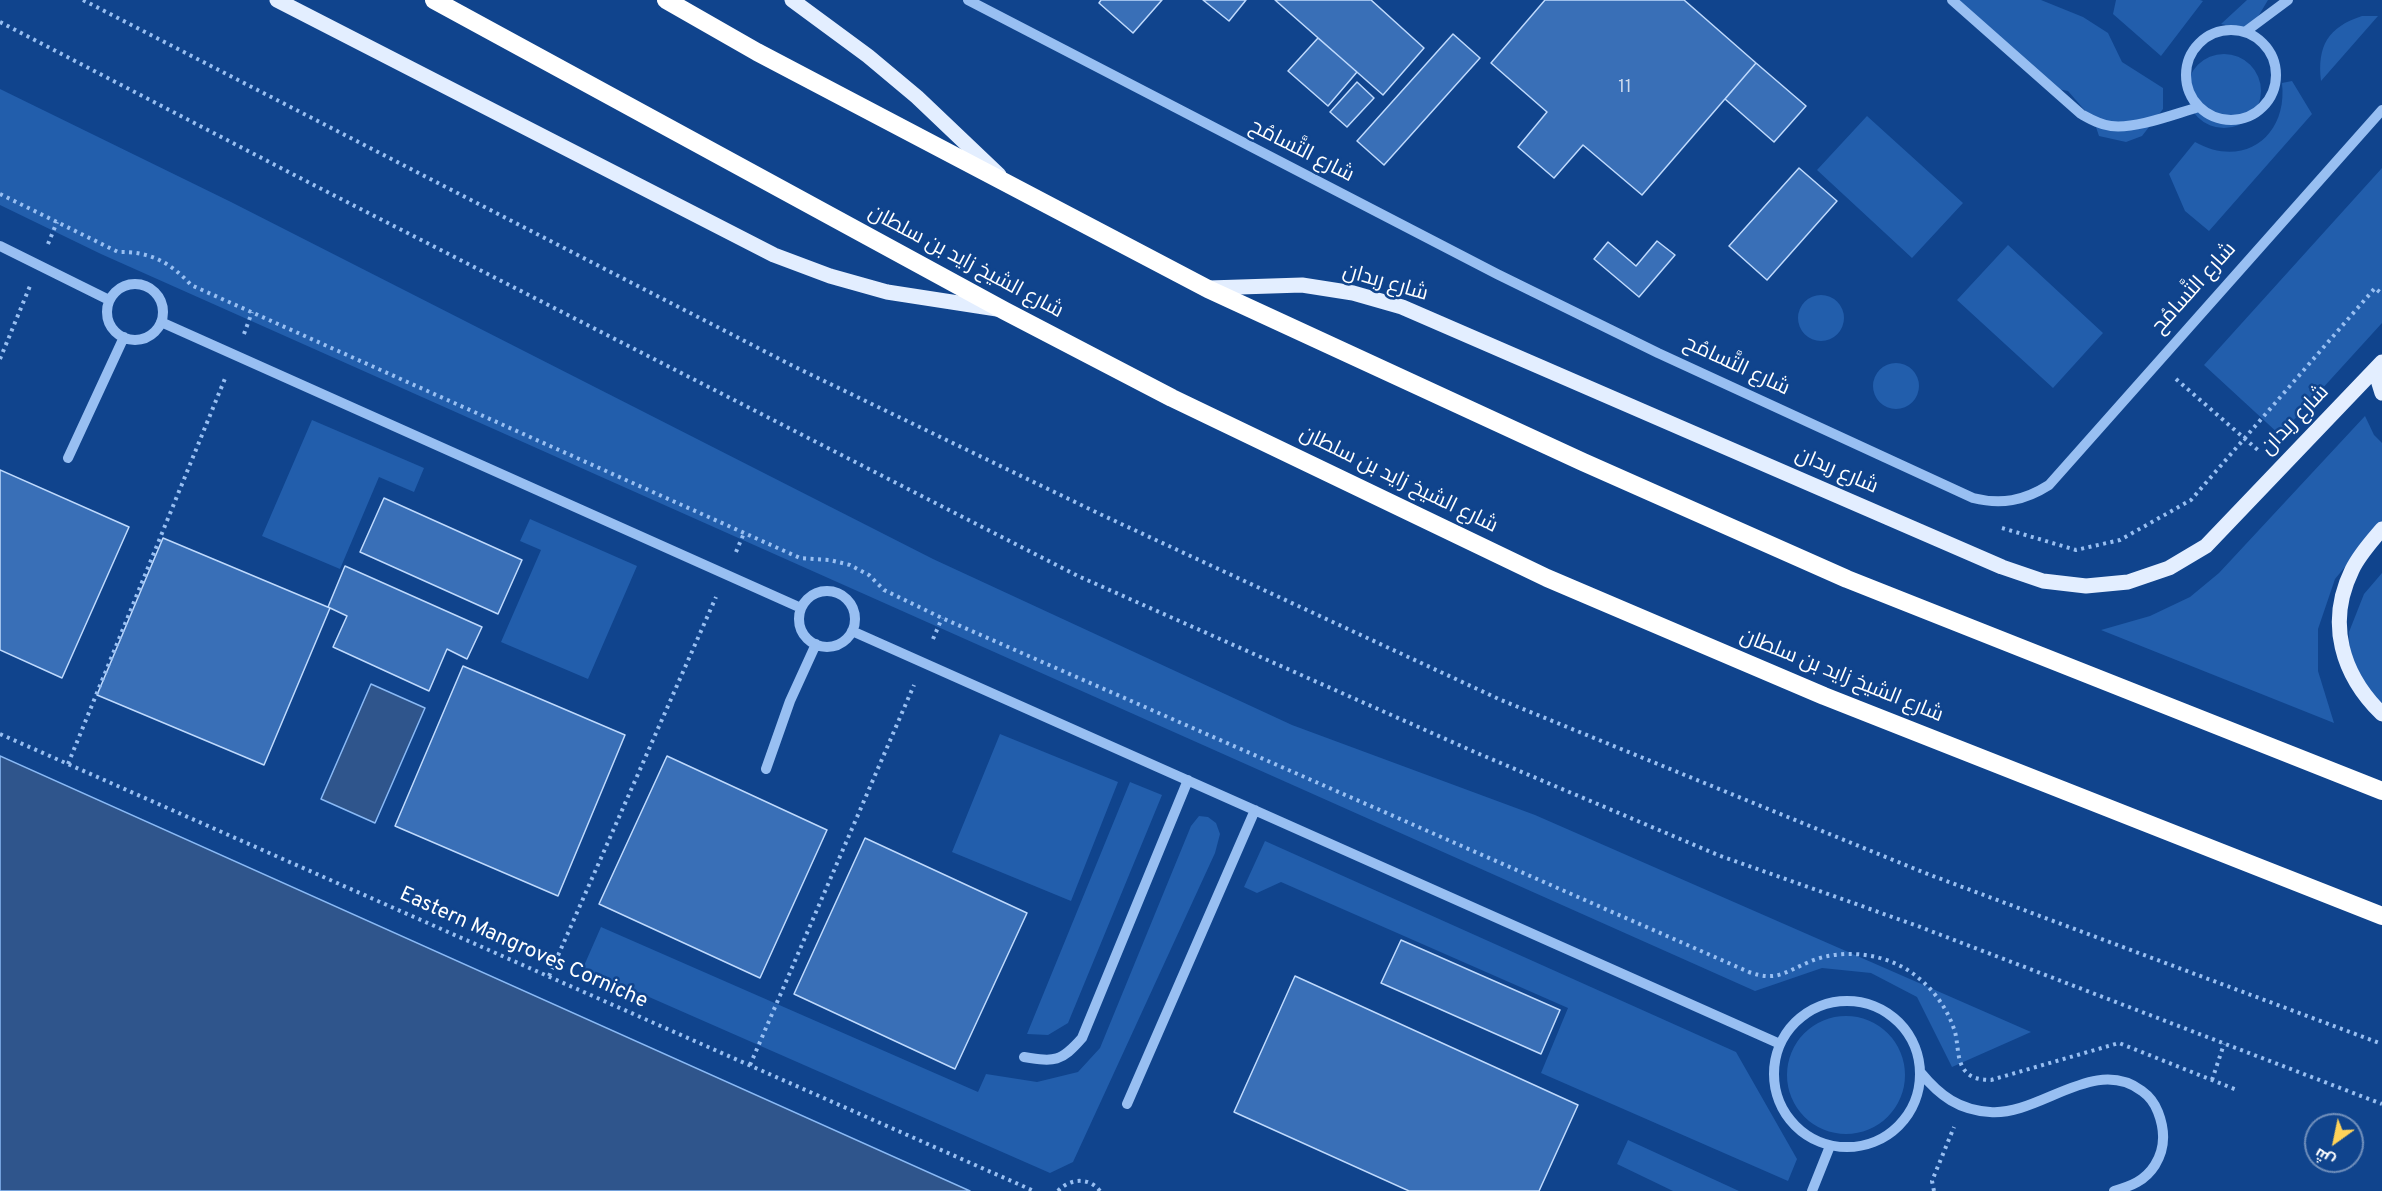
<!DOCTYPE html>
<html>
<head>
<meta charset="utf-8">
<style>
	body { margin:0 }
	#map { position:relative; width:2382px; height:1191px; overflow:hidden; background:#10448d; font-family:Overpass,Cairo,sans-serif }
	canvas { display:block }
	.north { position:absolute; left:2304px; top:1113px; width:60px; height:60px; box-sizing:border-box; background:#10448d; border:2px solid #708fbb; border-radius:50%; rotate:213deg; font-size:16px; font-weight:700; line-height:24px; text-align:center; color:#fff }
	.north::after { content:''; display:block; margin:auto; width:21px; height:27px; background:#ffd359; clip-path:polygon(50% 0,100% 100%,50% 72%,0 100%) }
</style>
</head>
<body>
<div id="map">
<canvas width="2382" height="1191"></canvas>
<div class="north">ش</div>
</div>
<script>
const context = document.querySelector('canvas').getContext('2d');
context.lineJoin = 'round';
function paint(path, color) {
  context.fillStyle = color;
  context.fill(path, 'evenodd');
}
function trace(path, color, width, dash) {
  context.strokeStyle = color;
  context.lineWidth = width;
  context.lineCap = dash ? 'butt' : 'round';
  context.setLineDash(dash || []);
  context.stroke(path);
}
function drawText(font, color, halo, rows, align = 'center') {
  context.font = font + ' Overpass,Cairo,sans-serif';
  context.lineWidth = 5;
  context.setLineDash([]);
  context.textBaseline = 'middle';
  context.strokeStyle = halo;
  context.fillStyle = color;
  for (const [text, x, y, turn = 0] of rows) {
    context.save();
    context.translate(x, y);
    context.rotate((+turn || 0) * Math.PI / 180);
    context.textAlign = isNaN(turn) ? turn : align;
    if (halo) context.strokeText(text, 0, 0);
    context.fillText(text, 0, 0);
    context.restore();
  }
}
const green = new Path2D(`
	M1958,0H2041L2083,17L2108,33L2122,62L2163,88V109L2142,136L2126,142L2099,136L2094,121L2068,91L2048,87Z
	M2116,0H2200L2203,1L2161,56L2113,14Z
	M2247,0H2268L2250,30L2221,24Z
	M2362,16H2378L2321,81C2317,46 2328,27 2362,16Z
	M2187 91a37 37 0 1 1 74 0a37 37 0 1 1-74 0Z
	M2292,81L2312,114L2209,231L2185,211L2169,174L2195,142C2243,169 2288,137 2282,83Z
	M0,89L231,202L933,559L1292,725L1535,815L2031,1032L1952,1067L1917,997L1871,973L1822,968L1755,991L101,254L0,205Z
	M1867,116L1963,203L1912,258L1817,170Z
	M2382,168V323L2280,435L2204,365Z
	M2008,245L2103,333L2053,388L1957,300Z
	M1798 318a23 23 0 1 1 46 0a23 23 0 1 1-46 0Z
	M1873 386a23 23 0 1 1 46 0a23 23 0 1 1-46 0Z
	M2365,416L2374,435L2382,443V522L2335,579L2318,629V671L2334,723L2101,630L2150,616L2190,597L2219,573Z
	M312,420L424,468L414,492L379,477L340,569L262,536Z
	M530,519L637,566L588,679L501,642L541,550L520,541Z
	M2382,573V716L2350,670L2349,632L2364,594Z
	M1000,734L1118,782L1071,901L952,852Z
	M1130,782L1162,795L1068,1023L1048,1035L1027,1034Z
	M1199,816L1208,817L1216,823L1220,834L1215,853L1073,1162L1050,1173L583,968L601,927L978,1092L986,1074L1037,1082L1078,1072L1100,1048L1191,826Z
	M1265,841L1736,1052L1797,1159L1788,1181L1541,1073L1568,1008L1281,882L1257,893L1244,887Z
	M1787 1075a59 59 0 1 1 118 0a59 59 0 1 1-118 0Z
	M1628,1140L1739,1191H1673L1617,1164Z`);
const water = new Path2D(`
	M371,684L425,708L375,823L321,799Z
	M0,756L970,1191H0Z`);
const building = new Path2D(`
	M1101,0H1162L1133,33L1099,3Z
	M1203,0H1246L1229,21Z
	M1275,0H1371L1424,48L1383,95Z
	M1545,0H1684L1756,63L1642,195L1583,145L1554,178L1518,147L1547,112L1491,63Z
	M1453,34L1480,58L1384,165L1357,141Z
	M1318,38L1357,72L1328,106L1288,71Z
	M1756,63L1806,106L1774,142L1725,99Z
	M1357,82L1374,98L1347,127L1330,112Z
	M1799,168L1837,201L1767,280L1729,246Z
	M1657,241L1675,255L1639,297L1594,259L1608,242L1636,266Z
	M0,470L129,527L62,678L0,650Z
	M384,498L522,560L498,614L360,552Z
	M163,538L330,608L264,765L97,695Z
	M345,566L482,627L467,659L447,649L429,691L333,647L347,616L328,607Z
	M463,666L625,735L558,896L395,826Z
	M667,756L827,830L760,978L599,904Z
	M865,838L1027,913L955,1069L794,994Z
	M1401,940L1560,1010L1541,1054L1381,983Z
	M1295,976L1578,1105L1539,1191H1409L1234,1112Z`);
const path = new Path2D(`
	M83,0L793,366L1102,515L1501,700L1925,873L2382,1044
	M0,22L304,180L1078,576L1477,753L1718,855L1915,925L2382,1104
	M0,194L118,252C149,251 170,262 191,285L800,558L830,560L850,565L869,575L884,590L942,618L1749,972C1776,982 1785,972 1809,962C1838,949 1878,952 1906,969C1929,983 1947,1006 1955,1032C1958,1043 1957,1058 1963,1068C1969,1078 1980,1080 1991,1080L2119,1043L2237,1090
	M48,244L57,222
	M244,334L252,312
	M0,359L30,286
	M2176,379L2259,451
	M2002,528L2076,550L2120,540L2191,500L2375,288L2382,294
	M736,552L744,533
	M933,639L942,618
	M0,734L1034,1191
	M68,764L226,376
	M549,976L716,597
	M750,1065L914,685
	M2212,1080L2224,1044
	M1058,1191C1070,1178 1089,1177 1100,1191
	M1934,1191L1932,1181L1954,1127`);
const minor = new Path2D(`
	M968,0L1497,274L1658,353L1973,498C2001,505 2024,501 2049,485L2382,110
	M1952,0L2081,114C2090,119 2100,125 2111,126C2137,129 2174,114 2199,107
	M2186 75a45 45 0 1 1 90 0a45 45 0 1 1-90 0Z
	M2245,32L2288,0
	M0,246L109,300
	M107 312a28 28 0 1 1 56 0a28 28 0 1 1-56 0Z
	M161,322L801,608
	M68,458L124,337
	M799 619a28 28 0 1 1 56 0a28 28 0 1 1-56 0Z
	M852,631L1780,1044
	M766,769L790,701L816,644
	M1774 1074a73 73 0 1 1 146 0a73 73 0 1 1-146 0Z
	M1024,1057C1055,1062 1061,1062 1082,1038L1188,780
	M1921,1073C1940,1096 1959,1110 1990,1112C2040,1116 2094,1055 2142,1091C2149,1096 2155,1104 2158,1112C2165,1130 2165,1149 2155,1165C2145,1181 2131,1186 2114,1191
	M1127,1104L1255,810
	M1812,1191L1830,1146`);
const major = new Path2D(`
	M277,0L774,255L830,276L887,292L997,309
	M792,0L868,56L917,97L999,175
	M1209,288L1302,285L1353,293L1402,307L2002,567L2043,581L2086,586L2128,582L2169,568L2206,546L2382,362
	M2378,367V380L2382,393
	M2382,529C2371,542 2359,555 2352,570C2326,623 2342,675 2382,714`);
const highway = new Path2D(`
	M434,0L1005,311L1172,398L1547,578L1824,696L2382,916
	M666,0L757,52L1208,289L1583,462L1847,579L2382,791`);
const numberNames = [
	["11",1625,88]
];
const streetNames = [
	["شارع التَّسامُح",1301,152,27],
	["شارع الشيخ زايد بن سلطان",965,263,28],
	["شارع ربدان",1385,284,16],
	["شارع التَّسامُح",2195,289,-48],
	["شارع التَّسامُح",1736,367,25],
	["شارع ربدان",2296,421,-46],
	["شارع ربدان",1836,472,23],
	["شارع الشيخ زايد بن سلطان",1398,481,26],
	["شارع الشيخ زايد بن سلطان",1841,677,22],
	["Eastern Mangroves Corniche",523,949,24]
];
paint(green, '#225eac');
paint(water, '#2f558c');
trace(water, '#8abaf6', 1.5);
paint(building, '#396fb7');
trace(building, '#bfdafd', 1.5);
trace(path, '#98bff2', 4, [3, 4.5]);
trace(minor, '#98bff2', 10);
trace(major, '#e3eeff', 15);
trace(highway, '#fff', 18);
drawText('18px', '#cedbed', null, numberNames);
drawText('21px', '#fff', '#10448d', streetNames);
</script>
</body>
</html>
